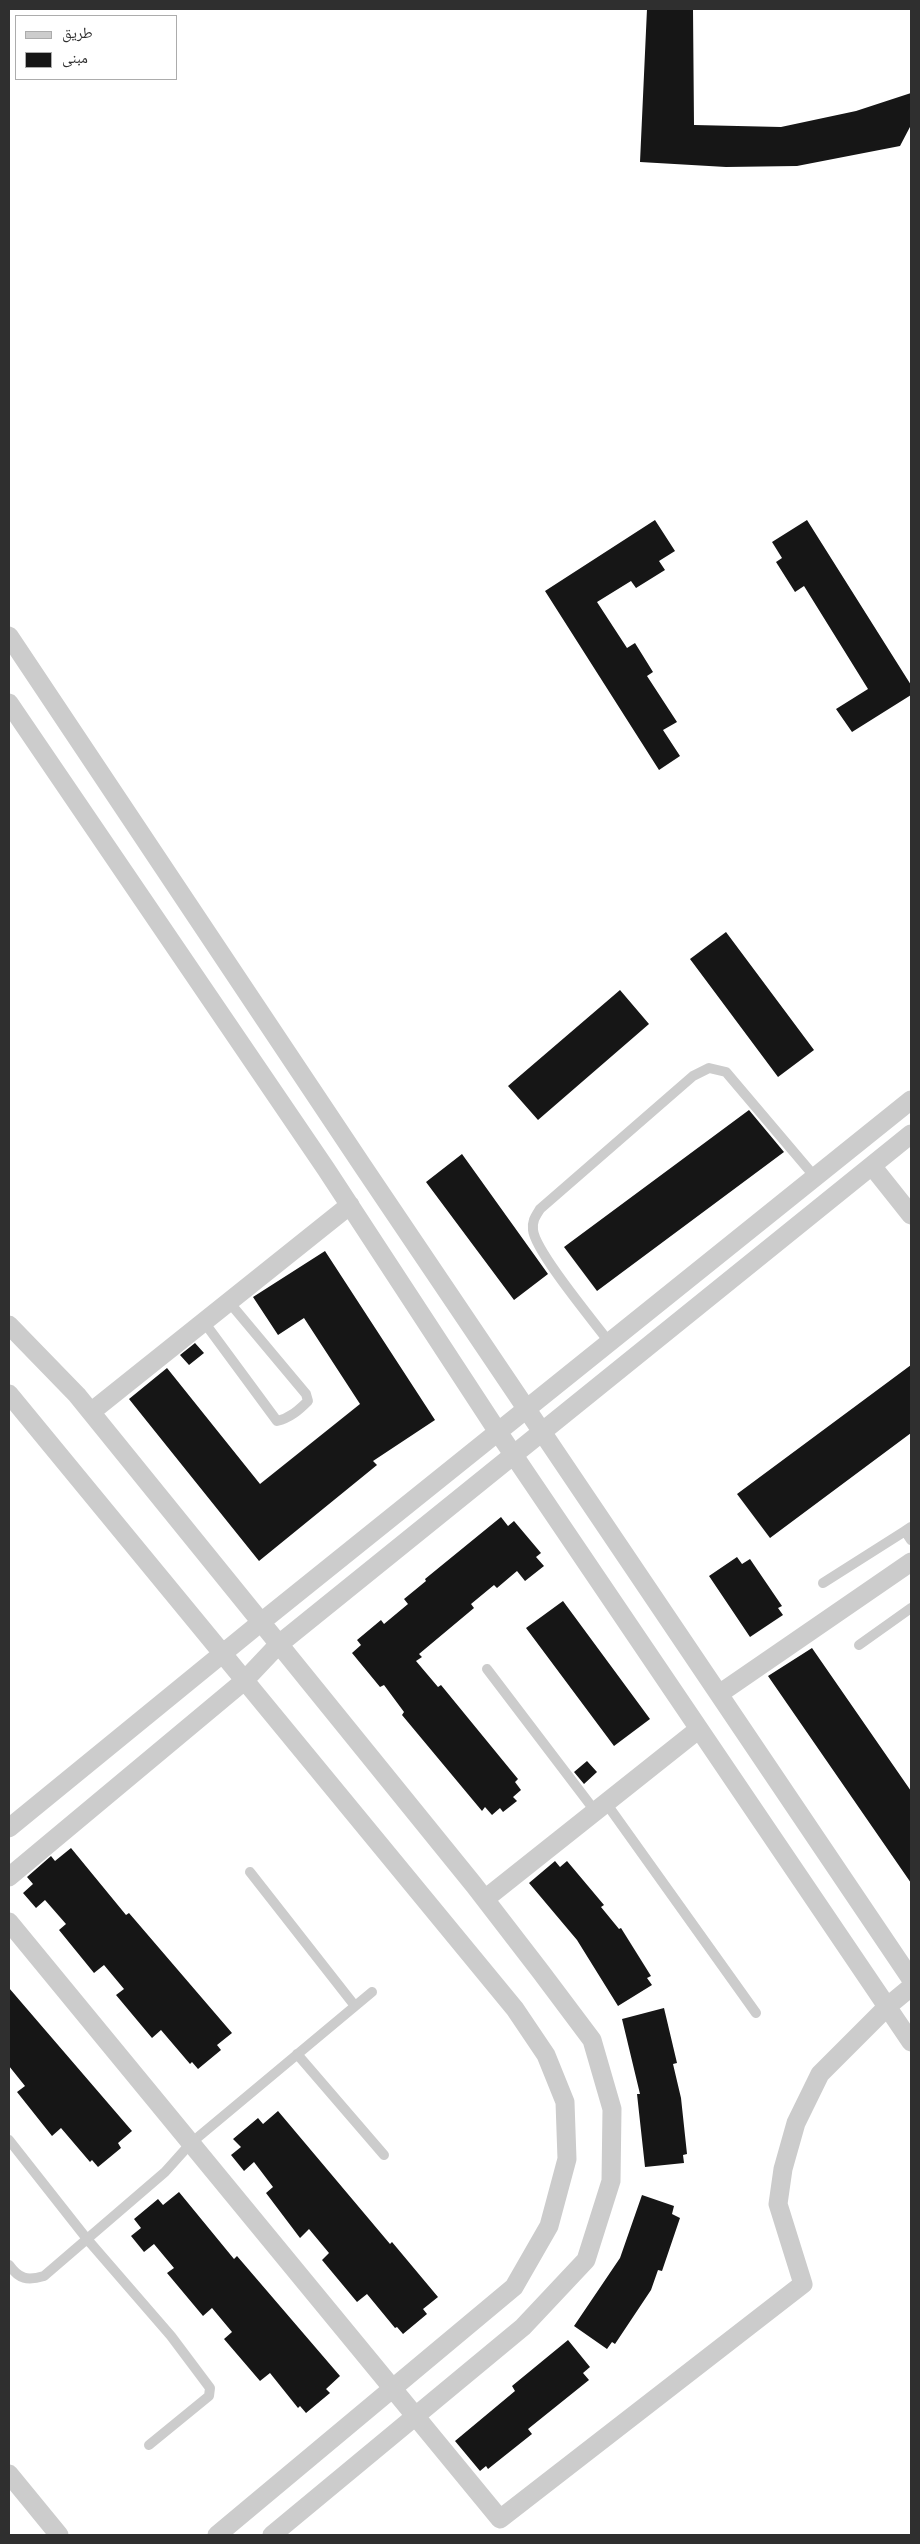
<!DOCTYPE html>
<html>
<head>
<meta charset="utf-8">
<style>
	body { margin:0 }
	#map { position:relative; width:920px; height:2544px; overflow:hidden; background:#fff; font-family:"PT Sans","Noto Naskh Arabic",sans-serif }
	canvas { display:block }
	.frame { position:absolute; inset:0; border:10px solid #2f2f2f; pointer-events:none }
	.legend { position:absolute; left:15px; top:15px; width:162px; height:65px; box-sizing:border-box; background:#fff; border:1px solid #acacac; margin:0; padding:6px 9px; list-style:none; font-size:15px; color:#2f2f2f }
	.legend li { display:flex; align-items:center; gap:10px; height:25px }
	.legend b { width:25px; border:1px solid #acacac }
</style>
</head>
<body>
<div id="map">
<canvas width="920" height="2544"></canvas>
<div class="frame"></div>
<ul class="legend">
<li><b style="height:6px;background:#ccc"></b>طريق</li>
<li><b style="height:14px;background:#161616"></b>مبنى</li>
</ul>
</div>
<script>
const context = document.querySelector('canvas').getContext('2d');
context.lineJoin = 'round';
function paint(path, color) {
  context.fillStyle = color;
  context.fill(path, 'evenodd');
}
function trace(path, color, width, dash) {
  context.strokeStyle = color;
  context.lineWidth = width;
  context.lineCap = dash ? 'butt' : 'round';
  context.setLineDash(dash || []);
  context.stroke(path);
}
const building = new Path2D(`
	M647,9H693L694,125L781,127L856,111L911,93V125L900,146L797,166L726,167L640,162Z
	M655,520L675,551L659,561L665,570L636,588L631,581L597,602L627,648L635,643L653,672L647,676L677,722L663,730L680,756L659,770L545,591Z
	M807,520L911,685V695L852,732L836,709L868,689L804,586L795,592L776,562L782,558L772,542Z
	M726,932L814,1050L778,1077L690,959Z
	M620,990L649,1024L538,1120L508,1086Z
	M749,1110L784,1152L597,1291L564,1247Z
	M462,1154L548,1274L514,1300L426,1182Z
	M325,1251L435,1420L373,1461L377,1465L259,1561L129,1399L167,1368L260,1484L360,1404L304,1318L278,1335L253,1297Z
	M195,1343L204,1353L189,1365L180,1355Z
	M911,1365V1433L770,1538L737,1494Z
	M501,1517L508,1526L514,1521L541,1553L536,1557L544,1566L525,1581L517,1571L497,1588L494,1585L471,1604L474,1608L419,1654L422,1657L416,1661L438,1687L441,1685L518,1779L515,1782L521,1790L513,1797L517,1801L503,1812L500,1808L492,1815L485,1807L482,1811L402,1715L404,1712L384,1685L380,1687L352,1653L361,1645L357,1640L381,1620L384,1624L408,1604L404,1599L426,1581L425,1579Z
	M737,1557L742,1564L750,1559L782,1606L778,1608L783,1615L750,1637L709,1576Z
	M563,1601L650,1719L614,1746L526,1628Z
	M812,1648L911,1791V1883L768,1676Z
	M587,1761L597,1772L584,1784L574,1772Z
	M71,1848L126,1915L129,1913L232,2033L217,2045L221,2050L198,2069L192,2062L190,2064L161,2030L152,2038L116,1995L124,1989L104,1965L94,1973L59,1930L66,1924L45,1900L36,1908L23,1893L33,1884L27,1877L51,1856L55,1861Z
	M555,1861L560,1867L567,1861L604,1905L601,1907L619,1929L621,1928L651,1976L647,1978L652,1985L618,2006L577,1940L529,1883Z
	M9,1988L132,2131L118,2143L121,2148L98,2167L92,2160L90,2162L61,2128L52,2136L17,2092L25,2086L9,2066Z
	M664,2008L677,2063L673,2064L681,2098L687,2154L683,2155L684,2163L645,2167L637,2094H640L622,2019Z
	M278,2111L390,2244L392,2242L438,2297L423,2309L427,2314L403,2334L397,2327L395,2328L367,2294L357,2302L322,2260L329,2253L309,2229L300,2238L266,2193L273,2187L254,2162L244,2171L231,2155L241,2147L233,2139L258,2118L263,2124Z
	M179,2192L234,2259L237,2256L340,2376L326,2389L330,2393L306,2413L300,2406L298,2408L270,2373L260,2381L224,2339L232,2332L212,2308L203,2316L167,2273L174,2268L154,2244L144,2252L131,2236L141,2228L134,2219L158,2199L163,2205Z
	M642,2195L674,2206L672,2214L680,2218L662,2271L658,2270L651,2290L615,2344L612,2342L607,2349L574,2326L620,2258Z
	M568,2340L590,2367L583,2373L589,2380L528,2429L532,2434L488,2469L486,2466L480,2471L455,2441L515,2391L512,2386Z`);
const lane = new Path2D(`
	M204,1322L277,1421C290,1418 299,1410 308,1401L306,1394L229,1302
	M609,1342C594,1322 535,1251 533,1230C532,1221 535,1217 540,1209L693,1076L709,1068L726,1072L815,1177
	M911,1527L905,1531L911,1540
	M823,1583L905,1531
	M859,1645L911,1608
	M487,1669L595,1811
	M606,1803L756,2013
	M250,1872L355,2006
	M297,2054L384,2155
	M9,2140L87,2239L171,2336L210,2388L209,2396L149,2445
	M9,2265C19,2279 27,2281 44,2276L165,2172L191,2143L372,1992`);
const street = new Path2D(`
	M9,636L362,1165L911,1979
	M9,703L326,1169L498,1432L911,2042
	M872,1166L911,1215
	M9,1325L77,1395L474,1885L541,1972L592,2040L612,2109L611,2181L586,2260L523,2327L272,2535
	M9,1394L515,2009L546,2055L565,2102L567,2159L549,2226L514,2287L217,2535
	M91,1412L350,1205
	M719,1694L911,1562
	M9,1828L260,1623L911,1100
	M9,1877L244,1681L278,1645L911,1134
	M485,1899L699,1729
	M9,1922L500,2519L803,2284L778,2204L783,2169L796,2123L820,2074L888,2006L911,1987
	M9,2474L59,2535`);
paint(building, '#161616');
trace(lane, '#ccc', 10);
trace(street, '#ccc', 19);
</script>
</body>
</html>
